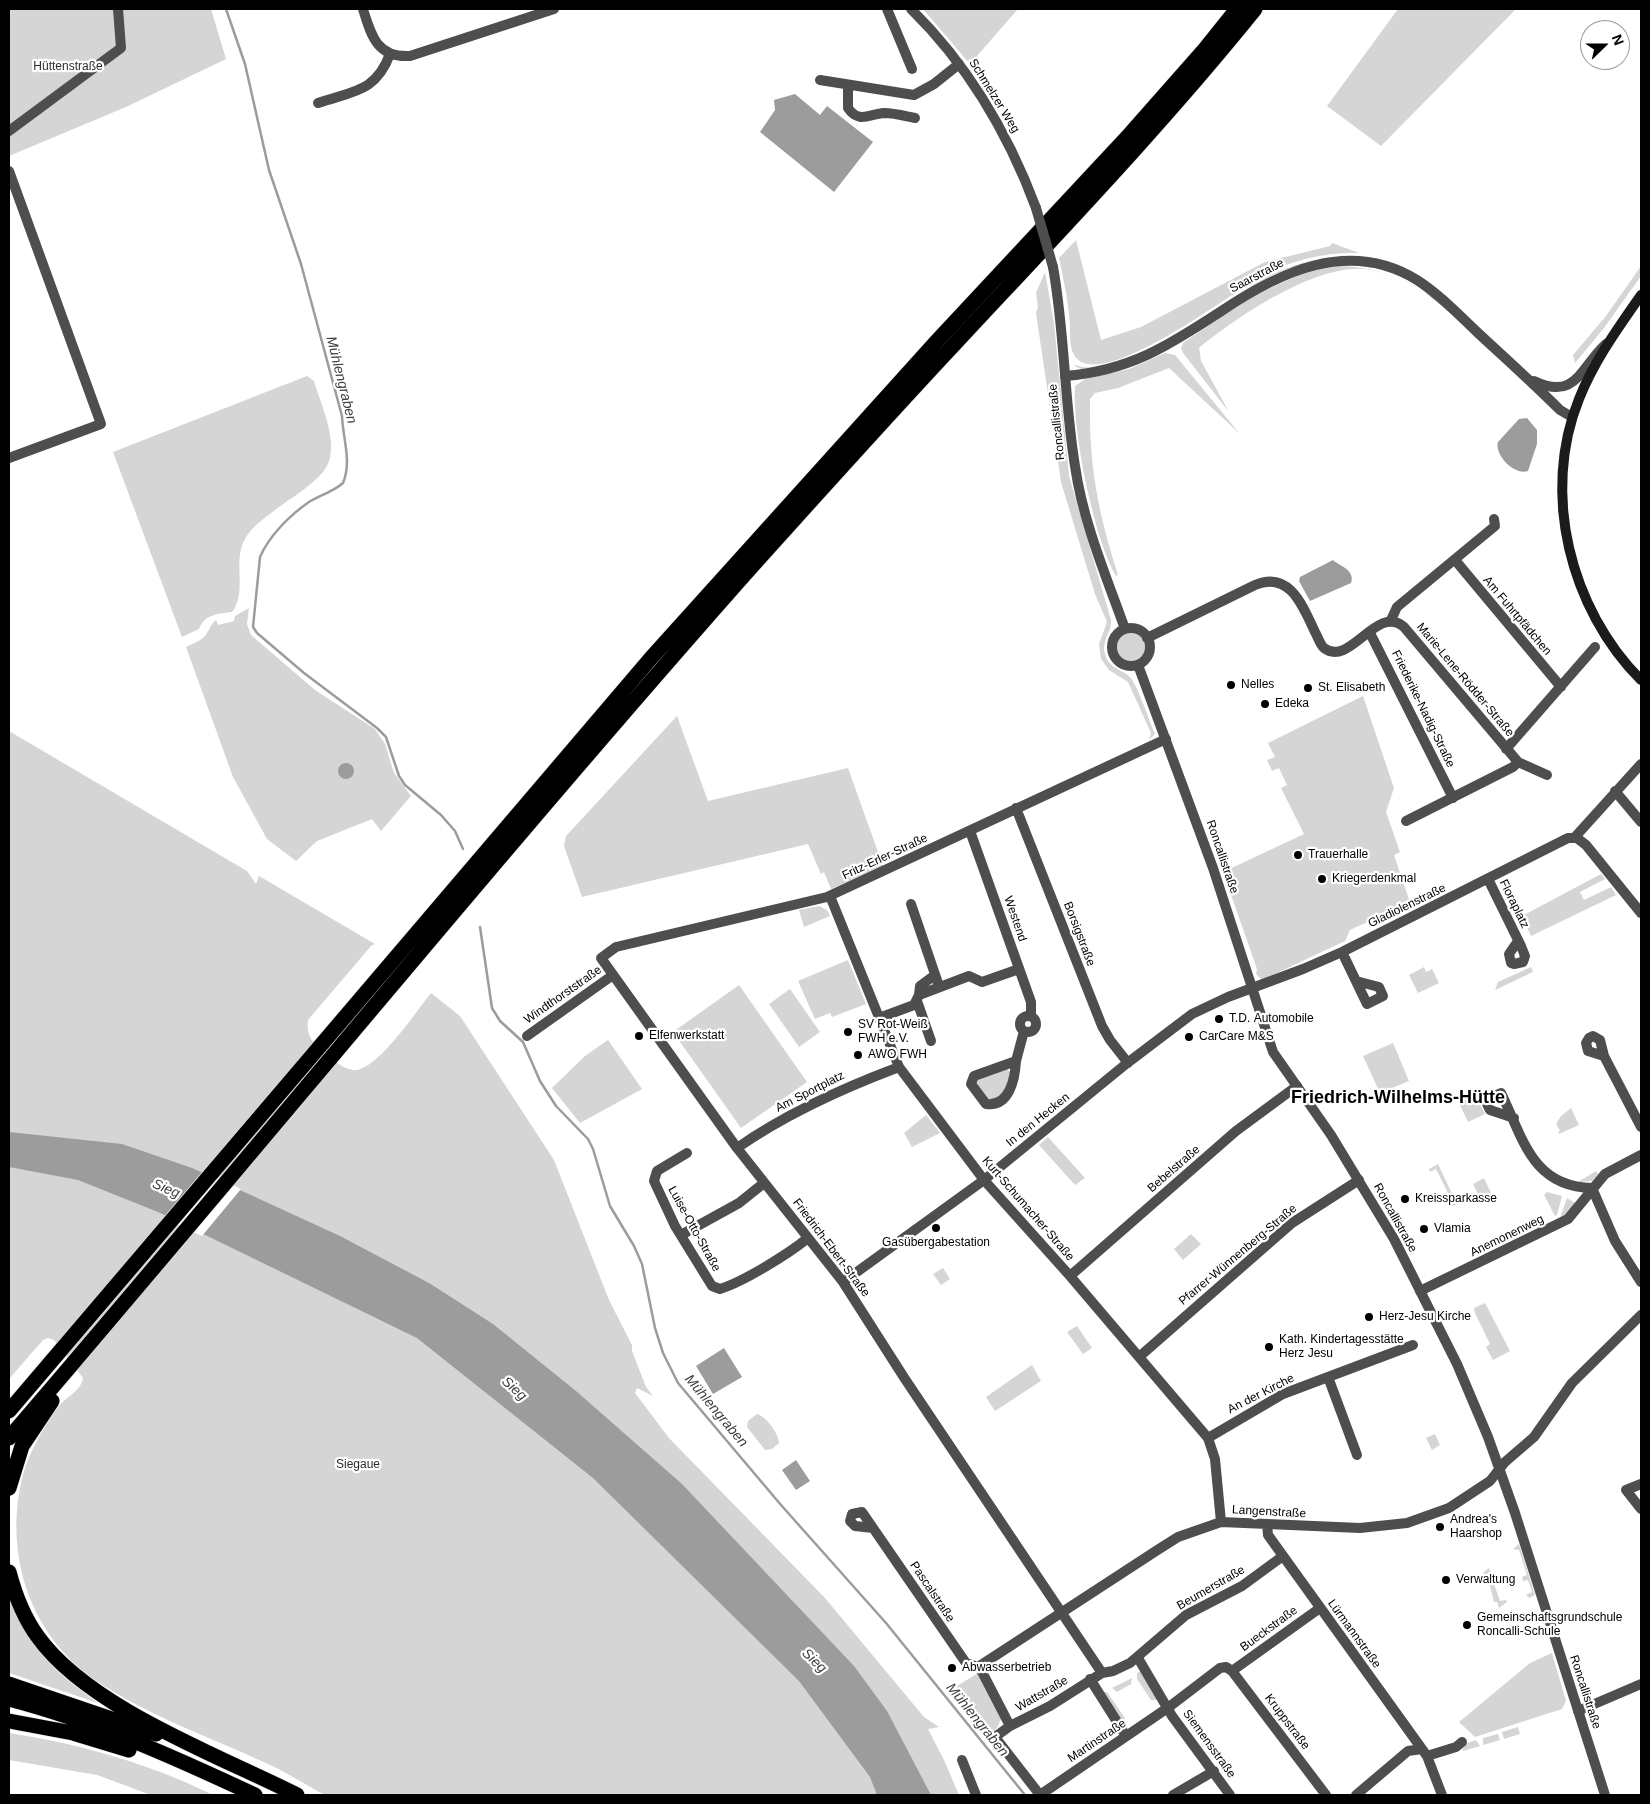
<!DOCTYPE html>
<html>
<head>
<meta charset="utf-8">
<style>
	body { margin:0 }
	#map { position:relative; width:1650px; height:1804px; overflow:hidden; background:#fff; font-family:Helvetica,sans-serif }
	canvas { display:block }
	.frame { position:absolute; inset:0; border:10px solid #000; pointer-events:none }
	.north { position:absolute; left:1580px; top:20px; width:50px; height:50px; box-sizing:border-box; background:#fff; border:1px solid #999; border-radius:50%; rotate:68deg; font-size:14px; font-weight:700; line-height:20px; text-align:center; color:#000 }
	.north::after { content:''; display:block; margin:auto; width:18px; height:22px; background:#000; clip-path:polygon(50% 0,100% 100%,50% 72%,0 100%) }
</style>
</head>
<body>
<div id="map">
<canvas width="1650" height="1804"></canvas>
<div class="frame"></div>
<div class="north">N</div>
</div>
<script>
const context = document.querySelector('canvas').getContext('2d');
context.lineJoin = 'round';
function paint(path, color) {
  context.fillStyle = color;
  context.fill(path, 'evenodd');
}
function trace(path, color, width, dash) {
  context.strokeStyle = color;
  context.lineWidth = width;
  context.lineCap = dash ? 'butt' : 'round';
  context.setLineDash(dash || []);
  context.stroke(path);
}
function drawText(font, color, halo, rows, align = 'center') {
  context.font = font + ' Helvetica,sans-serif';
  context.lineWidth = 4.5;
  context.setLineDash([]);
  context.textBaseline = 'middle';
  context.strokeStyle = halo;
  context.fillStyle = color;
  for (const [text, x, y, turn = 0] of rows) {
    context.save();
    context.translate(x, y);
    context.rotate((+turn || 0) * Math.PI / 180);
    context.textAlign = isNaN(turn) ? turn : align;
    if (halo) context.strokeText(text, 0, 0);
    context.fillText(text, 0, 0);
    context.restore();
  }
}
const green = new Path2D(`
	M9,9H211L226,59L126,107L9,156Z
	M923,9H1018L970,64Z
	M1398,9H1516L1381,146L1327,106Z
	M1076,240L1101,340L1141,327L1265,262L1330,246L1332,243L1359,253C1327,252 1295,259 1267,273C1238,287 1099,397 1074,355C1068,345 1071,326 1069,314C1067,295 1063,277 1059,258Z
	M1331,257H1360C1330,260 1304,261 1275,274C1241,289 1106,397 1073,364C1121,386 1215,307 1256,283C1280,269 1304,261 1331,257Z
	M1338,266C1378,267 1408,278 1439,303C1433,300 1427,294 1421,290C1407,280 1387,273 1371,270C1320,260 1237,317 1199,348L1201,361L1229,412L1183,353L1181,348L1183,343L1251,297L1308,271Z
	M1641,266V276L1604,328L1575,363L1573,355L1606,316Z
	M1045,272L1054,323L1069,476L1111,620C1112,633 1101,641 1105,654C1109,669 1120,668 1130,677C1137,684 1150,723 1155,734L1149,740L1151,733L1128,682L1109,670L1101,659L1099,644L1107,622L1095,594L1061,482L1036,313L1038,307L1036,293Z
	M1165,353L1175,355L1240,434L1169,368L1118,388L1095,393L1090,399C1089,468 1098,511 1118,575L1116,576C1094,538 1072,431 1075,386L1085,379L1129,369Z
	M307,376L314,381C321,406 343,449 323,472C310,487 291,498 275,510C265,518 251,527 245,539C232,561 248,592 232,612C217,614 205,614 199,629L182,637L113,452Z
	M249,608L247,624L251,635L315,690L375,729L385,744L394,773L411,796L381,831L372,819L317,841L296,861L267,839L233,777L186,647C192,644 204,640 207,633C211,627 210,625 216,620L218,625L234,621L235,616Z
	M1117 647a14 14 0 1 1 28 0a14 14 0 1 1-28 0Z
	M1363,696L1394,788L1386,812L1400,852L1394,855L1412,908L1406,904L1350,930L1345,941L1262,980L1256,974L1257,969L1223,872L1304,834L1281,788L1287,785L1279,768L1272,771L1267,760L1275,757L1268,743Z
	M677,716L708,801L848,768L883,866L831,889L824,872L821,874L808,844L582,897L564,846L566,836Z
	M9,731L247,871L256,884L259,876L375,944L371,946L308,1020C306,1038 314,1044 327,1054C335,1061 343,1069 353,1070C376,1073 417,1010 431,993L460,1016L554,1160L609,1300L632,1345V1351L646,1387L653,1396L637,1388L635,1393L669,1438L825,1598L924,1717L939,1727L928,1729L944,1760L959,1795H325C306,1785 288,1773 268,1764C210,1737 148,1716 95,1680C31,1636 5,1557 21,1483C26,1457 43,1428 59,1406C67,1396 81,1391 83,1378L54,1340L48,1338L43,1340L9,1379Z
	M1601,874L1605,879L1580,892L1584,900L1611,887L1616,895L1531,936L1522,916Z
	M819,906L827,910L830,916L804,927L799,910Z
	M848,960L866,1004L832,1017L830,1013L815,1019L798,981Z
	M1424,967L1426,972L1432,969L1439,983L1418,993L1409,975Z
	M1531,967L1533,972L1495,990L1498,982Z
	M739,985L807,1082L741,1128L673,1032Z
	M790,989L820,1032L799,1047L769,1004Z
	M608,1040L642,1089L580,1123L552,1088L585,1056Z
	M1393,1043L1409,1081L1380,1093L1363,1056Z
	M1006,1068L1010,1072L1007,1090L995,1099H988L977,1085L978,1079Z
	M1474,1093L1485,1114L1468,1122L1458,1101Z
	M1571,1108L1579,1125L1559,1134L1558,1132L1560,1131L1556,1124L1561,1116Z
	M926,1115L940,1133L912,1147L904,1133Z
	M1048,1137L1085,1178L1075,1185L1039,1145Z
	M1438,1164L1457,1204L1450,1207L1453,1203L1436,1169L1430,1172L1429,1169Z
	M1596,1171L1598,1174L1592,1181L1578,1182Z
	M1484,1178L1491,1193L1480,1198L1473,1184Z
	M1547,1192L1562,1196L1557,1215L1555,1216L1544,1195Z
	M1567,1198L1577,1204L1569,1214L1560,1218Z
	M1191,1234L1201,1244L1183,1260L1174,1249Z
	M943,1268L950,1279L941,1285L933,1274Z
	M1485,1303L1510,1351L1493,1360L1486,1347L1490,1344L1475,1313L1474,1308Z
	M1077,1326L1092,1348L1083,1354L1067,1332Z
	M1032,1365L1041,1381L995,1411L986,1397Z
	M757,1414C766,1416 779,1434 779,1443L772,1449L765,1450L747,1427L748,1421Z
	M1435,1434L1440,1445L1432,1450L1426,1438Z
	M1519,1544L1535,1595L1529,1598L1526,1595L1532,1592L1528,1580L1523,1581L1522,1577L1527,1575L1519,1550L1513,1549Z
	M1489,1568L1493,1580L1498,1578L1500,1582L1494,1584L1500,1601L1506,1600L1507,1602L1499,1608L1497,1602H1494L1489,1582L1483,1573Z
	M9,1594C28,1647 53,1671 98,1703L9,1673Z
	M1552,1653L1566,1701L1562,1709L1475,1737L1459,1722L1530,1663Z
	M1141,1671L1158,1700H1151L1137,1679V1673Z
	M978,1673L1001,1719L997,1728L988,1737L949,1691Z
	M1132,1678L1131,1684L1117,1692L1112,1688Z
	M1103,1692H1107L1125,1718L1124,1724Z
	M1518,1727L1520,1734L1504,1739L1502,1732Z
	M9,1733C80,1744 148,1763 213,1795H151L97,1775L9,1760Z
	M1498,1734L1500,1740L1483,1745V1738Z
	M1476,1740L1480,1746L1463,1751L1462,1745Z`);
const water = new Path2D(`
	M795,94L820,115L827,106L873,142L834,192L760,132L775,110L774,100Z
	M1527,418L1537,430V444L1528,471C1515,476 1494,455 1498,442L1519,419Z
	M1333,560C1338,565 1356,570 1351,583L1310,601L1299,581L1300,577Z
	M338 771a8 8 0 1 1 16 0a8 8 0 1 1-16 0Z
	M9,1132L122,1144L192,1168L340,1236L429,1283L493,1324L576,1391L682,1484L854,1666L887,1711L931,1795H877L870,1777L799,1681L593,1478L417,1338L158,1212L78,1180L9,1167Z
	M724,1348L742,1377L713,1394L696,1366Z
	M796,1460L810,1481L796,1490L782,1470Z`);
const pier = new Path2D(`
	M203,1171L241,1189L202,1236L163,1218Z`);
const stream = new Path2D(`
	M226,9L245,64L269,170L301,264L342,416C343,440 352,461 343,483C333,492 320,495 309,502C290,515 269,536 260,557L253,627L257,633L304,673L377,728L386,737L399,776L405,785L441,815L455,831L463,849
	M480,927L492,1008L500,1021L523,1042L540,1081L556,1106L588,1139L593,1149L610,1206L634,1246L642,1264L655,1328L663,1353L678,1383L781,1505L886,1623L1025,1795`);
const minor = new Path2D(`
	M363,9C371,35 377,58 410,56L554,9
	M887,9L912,69
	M820,80L914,95L934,84L959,64
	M848,85V108C859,124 869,114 884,113C894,113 905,116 915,118
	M318,103C353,91 376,92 390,54
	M9,131L121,48L118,9
	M9,171L101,424L9,458
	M1065,376C1129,371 1168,346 1220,312C1279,272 1349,238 1417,280C1439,294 1458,314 1477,332C1505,358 1533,383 1560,410L1572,417
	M1534,381C1576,401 1580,368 1606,344
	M1455,560L1561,687
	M1391,620L1397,607L1495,526L1494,519
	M1370,633L1453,798
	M1147,638L1255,585C1290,570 1303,607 1315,632C1318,637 1320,645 1324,648C1350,668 1377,603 1404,627L1518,762L1547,775
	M1506,749L1595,647
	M1615,791L1641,822
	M1016,808L1102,1026L1110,1040L1128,1063
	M1406,821L1513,767L1518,762
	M970,831L1031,1002V1016
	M1575,837L1641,764
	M1488,879L1521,946L1525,956L1523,962L1514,964L1511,963L1509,954L1518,941
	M830,896L899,1067L984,1180L1070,1276L1208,1438L1215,1459L1221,1522
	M911,904L939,986
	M1342,952L1367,1004L1383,996L1379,987L1356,981
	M919,995L920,986L935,975
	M917,1001L931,1041
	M1020 1024a8 8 0 1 1 16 0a8 8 0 1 1-16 0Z
	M879,1018L914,1005L919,995L969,976L982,982L1019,969
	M527,1036L613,975
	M1604,1056L1588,1051L1586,1043L1589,1038L1593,1036L1600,1040L1604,1056L1641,1127
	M1016,1061C1015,1078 1010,1107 986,1104L971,1084L974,1076Z
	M1016,1061L1024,1031
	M1514,1118L1490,1110L1485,1100L1501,1093C1523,1138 1532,1187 1592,1188
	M737,1148C787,1113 843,1088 899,1067
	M687,1153L657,1171L654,1181L675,1226L712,1286L720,1289C745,1281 788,1254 808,1238
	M1592,1188L1615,1241L1641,1282
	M681,1235L739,1203L764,1183
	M1070,1276L1236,1131L1297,1086
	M843,1282L984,1180L1126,1064L1192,1014L1228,997L1303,969L1342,952L1568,838H1577L1586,845L1641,913
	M1420,1291L1568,1219L1605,1174L1641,1155
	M1139,1357L1292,1223L1359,1180
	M1328,1377L1357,1455
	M1208,1438L1283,1394L1413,1345
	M1641,1484L1626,1490L1641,1509
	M1267,1524L1268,1535L1427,1756L1442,1795
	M873,1528L855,1526L850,1521L852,1514L862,1512L966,1663L978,1667L1159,1549L1178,1537L1221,1522L1360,1528L1407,1523L1449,1508L1490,1481L1505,1462L1534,1437L1572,1383L1641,1315
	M1138,1658L1172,1716L1230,1795
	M979,1666L1010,1726
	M1232,1671L1320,1608
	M1102,1673L905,1379L843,1282L737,1148L601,958L616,947L827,897L1166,739
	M1090,1679L1126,1736
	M1578,1711L1641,1684
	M1427,1756L1456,1747L1462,1742
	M962,1760L976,1795
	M1040,1795L995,1737L1010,1726L1050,1706L1102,1673L1113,1671L1130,1663L1186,1615L1242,1586L1283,1556
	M1040,1795L1169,1707L1220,1668L1226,1667L1232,1671L1326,1795
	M1173,1795L1214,1771
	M1356,1795L1408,1751L1422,1749`);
const tertiary = new Path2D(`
	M911,9C968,65 1008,133 1036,208
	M1053,267C1065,333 1064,400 1075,466C1083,522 1106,576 1125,629
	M1112 647a19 19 0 1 1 38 0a19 19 0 1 1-38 0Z
	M1138,665L1213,868L1273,1052L1331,1135L1394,1239L1457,1364L1488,1437L1515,1513L1605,1795`);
const secondary = new Path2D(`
	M1641,295C1618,328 1594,361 1579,399C1541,493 1570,609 1641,680`);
const motorway = new Path2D(`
	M9,1411L651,658L936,342L1130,134L1205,49L1237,9
	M9,1438C253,1154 490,863 738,582C808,504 878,426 950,349C1054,237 1159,128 1255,9
	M9,1488L22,1446L52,1401
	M9,1572C15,1595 24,1618 38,1637C89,1708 220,1756 297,1795
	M9,1684L156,1734
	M9,1699C94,1721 176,1758 255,1795
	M9,1721L73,1733L129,1750`);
const tertiaryBridge = new Path2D(`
	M1036,208L1053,267`);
const markers = [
	[1231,685,5,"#000"],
	[1308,688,5,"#000"],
	[1265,704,5,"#000"],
	[1298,855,5,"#000"],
	[1322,879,5,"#000"],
	[1219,1019,5,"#000"],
	[848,1032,5,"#000"],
	[639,1036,5,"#000"],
	[1189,1037,5,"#000"],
	[858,1055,5,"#000"],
	[1405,1199,5,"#000"],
	[936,1228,5,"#000"],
	[1424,1229,5,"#000"],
	[1369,1317,5,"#000"],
	[1269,1347,5,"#000"],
	[1440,1527,5,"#000"],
	[1446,1580,5,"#000"],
	[1467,1625,5,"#000"],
	[952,1668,5,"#000"]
];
const parkNames = [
	["Hüttenstraße",68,67],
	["Siegaue",358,1465]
];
const streetNames = [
	["Schmelzer Weg",994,96,58],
	["Saarstraße",1257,276,-28],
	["Roncallistraße",1057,422,-96],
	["Am Fuhrtpfädchen",1517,616,50],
	["Marie-Lene-Rödder-Straße",1465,680,50],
	["Friederike-Nadig-Straße",1423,709,64],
	["Fritz-Erler-Straße",885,857,-25],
	["Roncallistraße",1222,857,71],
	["Floraplatz",1514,904,64],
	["Gladiolenstraße",1407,906,-26],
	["Westend",1015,919,71],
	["Borsigstraße",1079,934,69],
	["Windthorststraße",563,995,-35],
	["Am Sportplatz",810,1092,-27],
	["In den Hecken",1038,1120,-39],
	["Bebelstraße",1174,1169,-41],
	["Kurt-Schumacher-Straße",1028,1209,49],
	["Roncallistraße",1395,1218,61],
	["Luise-Otto-Straße",694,1229,61],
	["Anemonenweg",1507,1236,-26],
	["Friedrich-Ebert-Straße",831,1248,53],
	["Pfarrer-Wünnenberg-Straße",1238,1255,-40],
	["An der Kirche",1261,1394,-27],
	["Langenstraße",1269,1512,3],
	["Beumerstraße",1211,1588,-30],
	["Pascalstraße",932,1592,56],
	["Bueckstraße",1269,1629,-36],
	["Lürmannstraße",1354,1634,54],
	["Roncallistraße",1585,1692,72],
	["Wattstraße",1042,1694,-30],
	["Kruppstraße",1287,1722,53],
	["Martinstraße",1097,1741,-34],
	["Siemensstraße",1209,1744,54]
];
const poiNames = [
	["Nelles",1241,685],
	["St. Elisabeth",1318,688],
	["Edeka",1275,704],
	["Trauerhalle",1308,855],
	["Kriegerdenkmal",1332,879],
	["T.D. Automobile",1229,1019],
	["SV Rot-Weiß",858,1025],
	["FWH e.V.",858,1039],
	["Elfenwerkstatt",649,1036],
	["CarCare M&S",1199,1037],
	["AWO FWH",868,1055],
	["Kreissparkasse",1415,1199],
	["Vlamia",1434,1229],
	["Gasübergabestation",936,1243,"center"],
	["Herz-Jesu Kirche",1379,1317],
	["Kath. Kindertagesstätte",1279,1340],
	["Herz Jesu",1279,1354],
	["Andrea's",1450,1520],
	["Haarshop",1450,1534],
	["Verwaltung",1456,1580],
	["Gemeinschaftsgrundschule",1477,1618],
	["Roncalli-Schule",1477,1632],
	["Abwasserbetrieb",962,1668]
];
const waterNames = [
	["Mühlengraben",341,380,76],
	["Sieg",166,1189,23],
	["Sieg",514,1389,42],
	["Mühlengraben",716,1411,50],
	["Sieg",814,1661,44],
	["Mühlengraben",977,1720,51]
];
const districtNames = [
	["Friedrich-Wilhelms-Hütte",1398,1098]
];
paint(green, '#d5d5d5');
paint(water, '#9c9c9c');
paint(pier, '#fff');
trace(stream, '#9c9c9c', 2.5);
trace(motorway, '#dbdbdb', 16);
trace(minor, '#4e4e4e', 10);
trace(tertiary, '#4e4e4e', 10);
trace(secondary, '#1b1b1b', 10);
trace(motorway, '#000', 15);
trace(tertiaryBridge, '#4e4e4e', 10);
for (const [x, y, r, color] of markers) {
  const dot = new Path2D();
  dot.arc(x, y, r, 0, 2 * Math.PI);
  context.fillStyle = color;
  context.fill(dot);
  trace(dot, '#fff', 2);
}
drawText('12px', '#2c2c2c', '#fff', parkNames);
drawText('12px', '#000', '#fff', streetNames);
drawText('12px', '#000', '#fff', poiNames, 'left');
drawText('italic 14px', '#3d3d3d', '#fff', waterNames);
drawText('bold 18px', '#000', '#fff', districtNames);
</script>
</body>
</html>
